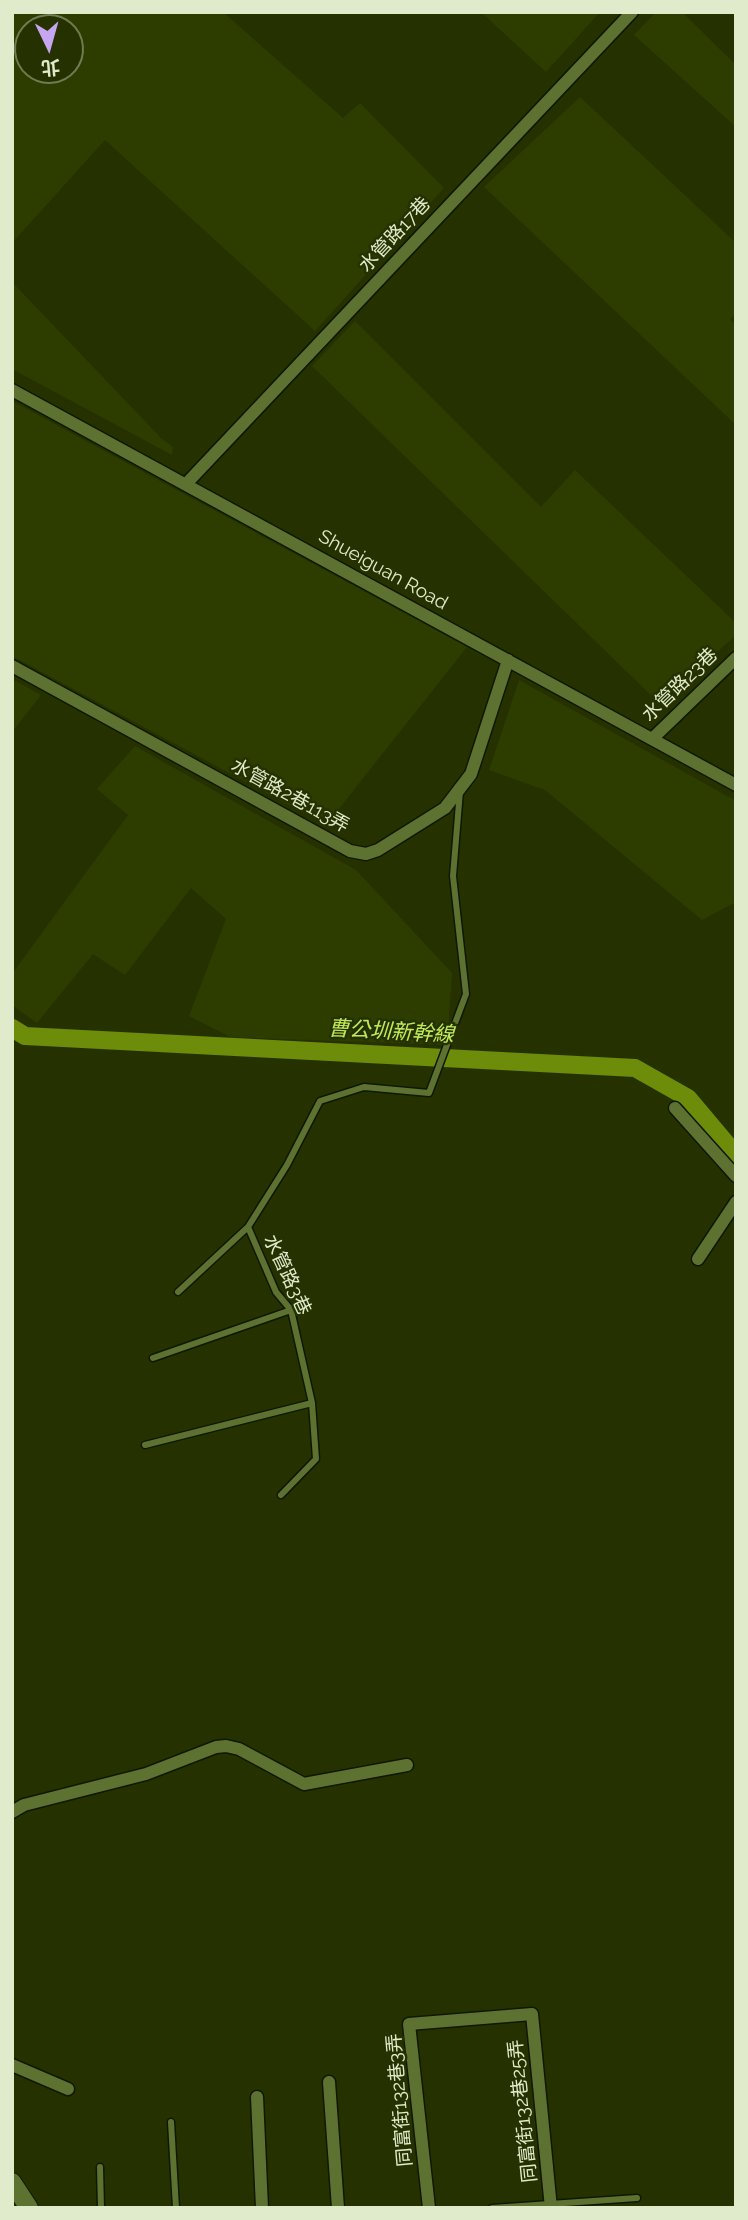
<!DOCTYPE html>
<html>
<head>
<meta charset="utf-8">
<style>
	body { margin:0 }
	#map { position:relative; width:748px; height:2220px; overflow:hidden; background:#253200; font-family:Raleway,"Noto Sans TC",sans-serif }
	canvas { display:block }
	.frame { position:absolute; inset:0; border:14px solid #dfebca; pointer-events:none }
	.north { position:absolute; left:14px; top:14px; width:70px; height:70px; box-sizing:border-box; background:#253200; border:2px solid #6f7c51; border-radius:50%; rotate:175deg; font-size:19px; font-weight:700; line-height:28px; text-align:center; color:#dfebca }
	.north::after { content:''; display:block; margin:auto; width:24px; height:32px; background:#c6a6f0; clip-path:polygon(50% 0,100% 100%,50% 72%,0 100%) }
</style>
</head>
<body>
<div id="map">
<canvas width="748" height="2220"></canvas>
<div class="frame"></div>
<div class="north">北</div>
</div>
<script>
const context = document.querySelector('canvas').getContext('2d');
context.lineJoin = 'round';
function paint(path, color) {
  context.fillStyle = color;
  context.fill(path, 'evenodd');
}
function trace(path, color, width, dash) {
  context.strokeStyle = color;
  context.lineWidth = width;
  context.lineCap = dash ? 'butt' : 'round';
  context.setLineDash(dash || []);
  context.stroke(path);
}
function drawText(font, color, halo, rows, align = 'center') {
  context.font = font + ' Raleway,"Noto Sans TC",sans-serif';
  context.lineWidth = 5;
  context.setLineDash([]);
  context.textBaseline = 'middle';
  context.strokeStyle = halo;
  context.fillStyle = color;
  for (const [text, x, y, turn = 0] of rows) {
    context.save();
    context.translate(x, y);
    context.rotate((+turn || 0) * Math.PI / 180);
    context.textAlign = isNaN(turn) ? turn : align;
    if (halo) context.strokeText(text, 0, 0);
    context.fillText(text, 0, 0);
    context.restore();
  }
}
const built = new Path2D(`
	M12,12H223L343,118L360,103L444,188L315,331L105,140L12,243ZM70,28V70H28V28Z
	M481,12H600L546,72Z
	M656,12H682L736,65V127L634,35Z
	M580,97L736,243V313L730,319L736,325V425L484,187Z
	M12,282L161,438L173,447L172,455L12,369Z
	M355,321L541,507L575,470L736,623V635L660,704L312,366Z
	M12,401L467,647L326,825L12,656Z
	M12,679L41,695L12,732Z
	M519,680L736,801V902L702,920L545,790L489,770Z
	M135,746L356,870L452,973L447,1045L230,1037L189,1016L226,919L191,888L125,975L93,954L37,1023L12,1005V974L128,815L97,789Z`);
const canal = new Path2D(`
	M12,1028L25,1036L635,1068L688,1098L736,1155`);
const lane = new Path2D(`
	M178,1292L248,1227
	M153,1358L291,1310
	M145,1445L312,1403
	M281,1495L316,1459L312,1403L291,1310L276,1292L248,1227L287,1165L320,1101L364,1087L429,1093L466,994L453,876L460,791
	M171,2122L176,2208
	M100,2167L101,2208
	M492,2208L637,2198`);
const street = new Path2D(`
	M12,390L736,785
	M186,484L632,12
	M12,666L350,851L366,854L378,850L445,808L471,774L508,660
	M652,739L736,658
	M675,1108L736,1176
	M698,1259L736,1202
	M12,1812L24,1805L146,1774L216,1747L226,1746L239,1749L304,1784L407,1765
	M12,2065L68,2089
	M329,2082L338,2208
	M257,2097L262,2208
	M429,2208L409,2024L532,2014L551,2208`);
const secondary = new Path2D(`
	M12,2182L29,2208`);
const streetNames = [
	["水管路17巷",395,235,-47],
	["Shueiguan Road",383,570,29],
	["水管路23巷",680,685,-44],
	["水管路2巷113弄",290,796,29],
	["水管路3巷",287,1275,65],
	["同富街132巷3弄",400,2100,-95],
	["同富街132巷25弄",523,2111,-96]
];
const waterNames = [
	["曹公圳新幹線",391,1032,3]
];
paint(built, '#2d3d00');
trace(canal, '#6d8c0a', 18);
trace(lane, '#101800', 9);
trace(street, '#101800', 15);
trace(secondary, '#101800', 20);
trace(lane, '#5d7131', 6);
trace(street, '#5d7131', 12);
trace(secondary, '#5d7131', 18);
drawText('19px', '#dfebca', '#253200', streetNames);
drawText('italic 21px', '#c0ea5c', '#253200', waterNames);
</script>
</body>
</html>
